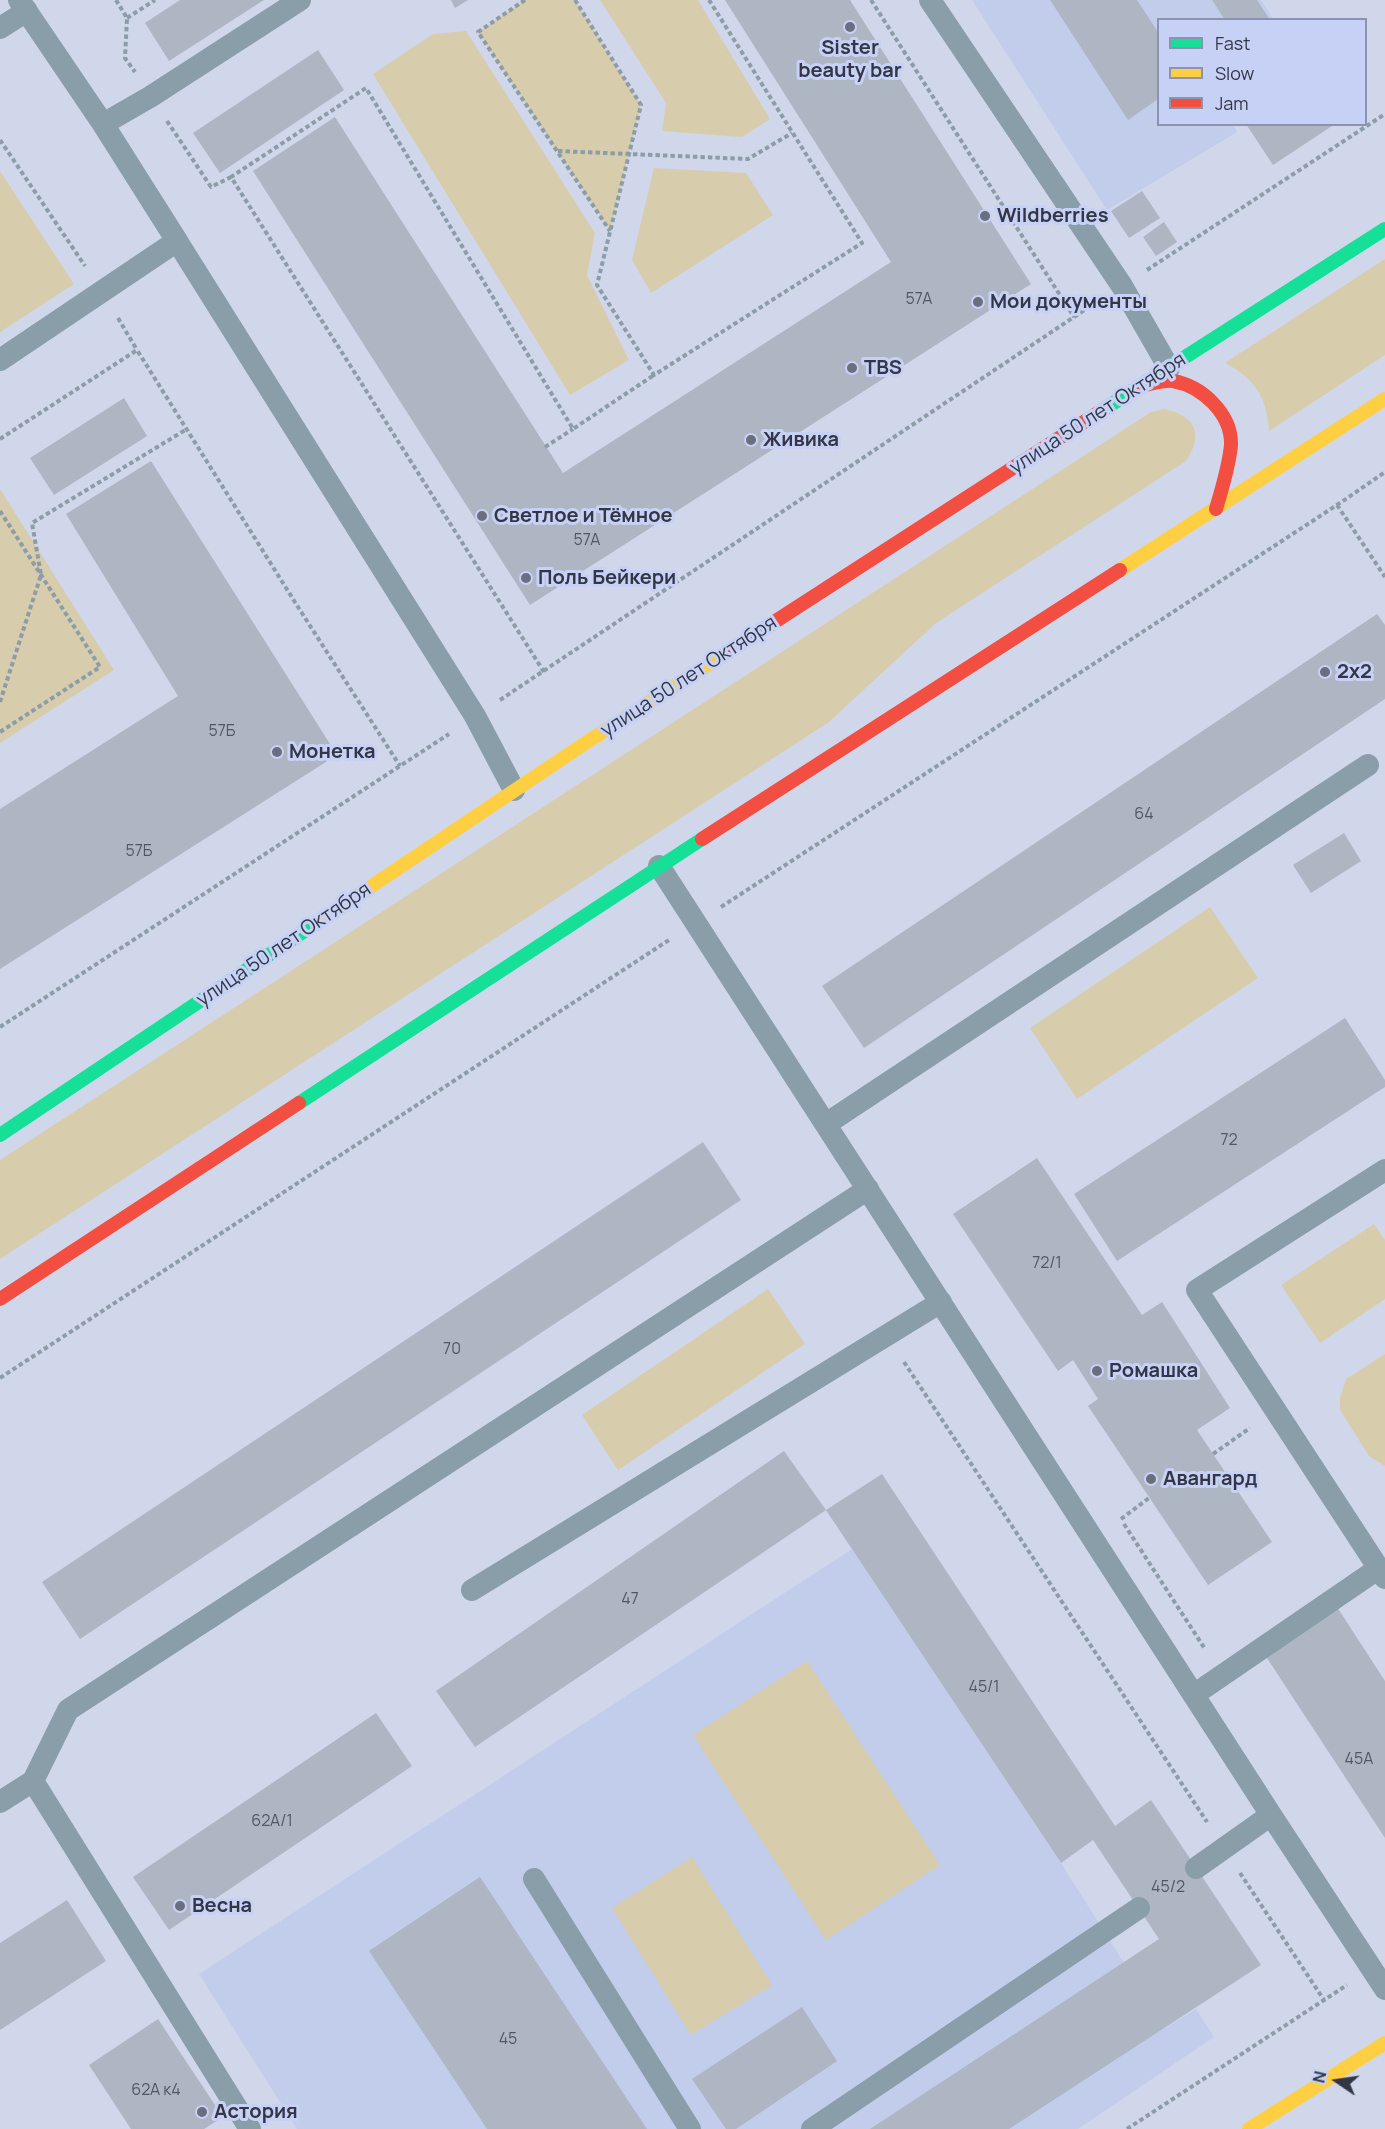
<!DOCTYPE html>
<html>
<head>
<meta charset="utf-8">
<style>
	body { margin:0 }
	#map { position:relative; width:1385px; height:2129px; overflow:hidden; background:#d0d7ea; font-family:Manrope,sans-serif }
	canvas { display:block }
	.legend { position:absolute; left:1157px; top:18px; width:210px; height:108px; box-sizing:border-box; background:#c6d1f5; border:2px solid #8b93af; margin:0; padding:8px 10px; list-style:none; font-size:18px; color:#333745 }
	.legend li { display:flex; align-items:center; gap:12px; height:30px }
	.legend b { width:30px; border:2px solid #8b93af }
	.north { position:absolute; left:1307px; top:2051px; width:60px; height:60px; -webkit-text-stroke:4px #c6d1f5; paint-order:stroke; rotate:283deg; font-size:16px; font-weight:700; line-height:24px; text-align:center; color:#333745 }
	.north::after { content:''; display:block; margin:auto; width:21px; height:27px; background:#333745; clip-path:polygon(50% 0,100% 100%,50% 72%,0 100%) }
</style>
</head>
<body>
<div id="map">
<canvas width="1385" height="2129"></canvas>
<ul class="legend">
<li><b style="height:8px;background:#16e098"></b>Fast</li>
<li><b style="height:8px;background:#ffcf43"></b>Slow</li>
<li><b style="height:8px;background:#f24e42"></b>Jam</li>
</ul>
<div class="north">N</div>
</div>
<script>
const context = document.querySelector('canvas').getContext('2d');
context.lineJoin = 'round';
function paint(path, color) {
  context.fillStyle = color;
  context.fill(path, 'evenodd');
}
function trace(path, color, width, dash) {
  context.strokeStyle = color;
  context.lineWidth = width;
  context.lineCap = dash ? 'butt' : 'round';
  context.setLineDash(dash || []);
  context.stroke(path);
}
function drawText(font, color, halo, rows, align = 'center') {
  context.font = font + ' Manrope,sans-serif';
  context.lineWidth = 6;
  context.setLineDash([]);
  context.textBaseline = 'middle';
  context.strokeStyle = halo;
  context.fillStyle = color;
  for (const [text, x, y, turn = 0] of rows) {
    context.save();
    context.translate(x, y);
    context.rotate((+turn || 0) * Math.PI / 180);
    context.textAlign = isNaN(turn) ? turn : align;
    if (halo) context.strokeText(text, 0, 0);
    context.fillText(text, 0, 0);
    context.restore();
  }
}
const built = new Path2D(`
	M972,0H1261L1273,19L1158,20V124L1233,125L1237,132L1107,210Z
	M852,1549L1061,1863L1165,2028L1196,2009L1214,2037L1078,2129H297L199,1974Z`);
const green = new Path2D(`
	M525,0H575L641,105L610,231L478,32Z
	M600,0H698L770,119L742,137L662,131L666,103Z
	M466,31L595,233L587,275L629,360L570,395L373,74L433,34Z
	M654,168L746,173L773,215L651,293L632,260Z
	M0,171L74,284L0,332Z
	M1385,259V355L1269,431C1267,397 1255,379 1225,363Z
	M1165,409C1196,416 1204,435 1186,461L936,623L829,722L0,1259V1160L1151,412Z
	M0,489L114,670L0,743Z
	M1210,907L1258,978L1077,1099L1030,1028Z
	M1374,1224L1385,1240V1299L1320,1343L1281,1285Z
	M768,1289L805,1344L618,1470L582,1415Z
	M1385,1354V1466L1369,1456L1340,1410V1397L1346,1379Z
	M807,1661L940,1865L826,1940L693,1735Z
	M692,1857L772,1985L691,2035L612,1908Z`);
const building = new Path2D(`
	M180,0H264L169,61L145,23Z
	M451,0H468L455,8Z
	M725,0H850L1031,284L530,605L253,171L335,117L563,473L891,262Z
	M1050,0H1137L1158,32V99L1128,120Z
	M1212,0H1257L1270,20H1225Z
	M318,50L344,90L220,173L193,133Z
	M1246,124H1335L1273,165Z
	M1142,191L1160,218L1129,238L1111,211Z
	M1164,222L1177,242L1156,256L1143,237Z
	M124,398L147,436L54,495L30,458Z
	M151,461L337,755L0,969V809L178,696L66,514Z
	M1377,614L1385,625V699L864,1048L822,986Z
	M1344,833L1361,861L1311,893L1293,865Z
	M1345,1018L1385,1080V1087L1117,1261L1074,1194Z
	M703,1142L741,1200L80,1639L42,1582Z
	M1037,1158L1142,1315L1162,1302L1230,1408L1197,1430L1272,1542L1208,1585L1088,1406L1098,1399L1073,1360L1058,1371L953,1214Z
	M784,1451L826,1510L882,1474L1115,1826L1151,1800L1261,1965L1009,2129H870L1159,1939L1093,1840L1061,1863L826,1510L475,1747L436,1691Z
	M1337,1607L1385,1681V1838L1265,1655Z
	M376,1713L412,1766L169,1930L133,1877Z
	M480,1877L647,2129H487L369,1951Z
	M67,1900L106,1961L0,2030V1943Z
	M802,2007L837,2061L736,2129H726L692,2079Z
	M158,2019L223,2117L204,2129H131L89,2065Z`);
const path = new Path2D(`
	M116,0L127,18L125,58L135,72
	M525,0L478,32L610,231
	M575,0L641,105L597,285L654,375L862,243L709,0
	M871,0L1074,317
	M127,18L155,0
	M167,121L211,187L231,177
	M0,140L85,266
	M558,151L748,159L792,133
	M1147,270L1385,114
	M118,318L137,350
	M0,439L137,350L298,607L400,766
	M545,447L573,429
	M1337,505L1385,577
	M0,511L100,667L0,732
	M544,672L231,177L366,88L573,429L654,375
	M500,700L1095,303
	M0,702L41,575L32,523L187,429
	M721,907L1337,505L1385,472
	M0,1027L449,734
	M904,1362L1207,1822
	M0,1378L669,940
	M1213,1454L1250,1428
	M1121,1519L1149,1498
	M1124,1524L1205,1649
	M1240,1873L1324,2000
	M1127,2129L1347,1985`);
const lane = new Path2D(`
	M19,0L103,124
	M930,0L1122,286L1169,368
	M0,28L27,11
	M177,241L103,124L150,97L300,0
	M0,360L177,241L475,716L514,790
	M659,866L1271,1815L1385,1989
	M826,1124L1368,765
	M1385,1170L1197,1290L1385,1578
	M472,1590L941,1302
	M1195,1694L1379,1568
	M33,1781L250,2129
	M0,1802L33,1781L68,1710L868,1189
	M1196,1868L1271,1815
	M534,1879L690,2129
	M812,2129L1139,1908`);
const fast = new Path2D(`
	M1101,411L1385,229
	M299,1103L702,839
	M0,1135L321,920`);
const slow = new Path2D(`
	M1120,570L1385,399
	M321,920L587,742L734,648
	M1249,2129L1385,2043`);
const jam = new Path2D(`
	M1141,386C1151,384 1164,380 1173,381C1202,386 1232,414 1231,445C1229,467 1222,488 1216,509
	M734,648L1101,411
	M702,839L1120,570
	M0,1299L299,1103`);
const markers = [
	[850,27,6,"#6a6f7f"],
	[985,216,6,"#6a6f7f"],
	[978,302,6,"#6a6f7f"],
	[852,368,6,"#6a6f7f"],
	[751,440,6,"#6a6f7f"],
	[482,516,6,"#6a6f7f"],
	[526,578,6,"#6a6f7f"],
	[1325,672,6,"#6a6f7f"],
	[277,752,6,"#6a6f7f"],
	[1097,1371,6,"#6a6f7f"],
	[1151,1479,6,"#6a6f7f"],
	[180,1906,6,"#6a6f7f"],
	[202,2112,6,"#6a6f7f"]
];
const numberNames = [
	["57А",919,300],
	["57А",587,541],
	["57Б",222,732],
	["64",1144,815],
	["57Б",139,852],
	["72",1229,1141],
	["72/1",1047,1264],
	["70",452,1350],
	["47",630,1600],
	["45/1",984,1688],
	["45А",1359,1760],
	["62А/1",272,1822],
	["45/2",1168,1888],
	["45",508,2040],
	["62А к4",156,2091]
];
const poiNames = [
	["Sister",850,48,"center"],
	["beauty bar",850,71,"center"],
	["Wildberries",997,216],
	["Мои документы",990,302],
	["TBS",864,368],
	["Живика",763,440],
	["Светлое и Тёмное",494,516],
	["Поль Бейкери",538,578],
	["2х2",1337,672],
	["Монетка",289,752],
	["Ромашка",1109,1371],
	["Авангард",1163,1479],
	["Весна",192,1906],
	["Астория",214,2112]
];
const streetNames = [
	["улица 50 лет Октября",1098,414,-33],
	["улица 50 лет Октября",689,677,-33],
	["улица 50 лет Октября",284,945,-34]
];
paint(built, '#c2cdec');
paint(green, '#d7ccac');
paint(building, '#aeb6c4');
trace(path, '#8d9da8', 4, [4.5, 3]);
trace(lane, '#899ea9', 22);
trace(fast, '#16e098', 14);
trace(slow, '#ffcf43', 14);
trace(jam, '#f24e42', 14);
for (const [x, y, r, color] of markers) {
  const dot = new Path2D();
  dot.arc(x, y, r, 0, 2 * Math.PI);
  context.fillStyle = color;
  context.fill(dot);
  trace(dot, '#c6d1f5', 2);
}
drawText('16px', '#525765', null, numberNames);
drawText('bold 20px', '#333745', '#c6d1f5', poiNames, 'left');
drawText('20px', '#333745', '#c6d1f5', streetNames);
</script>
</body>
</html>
